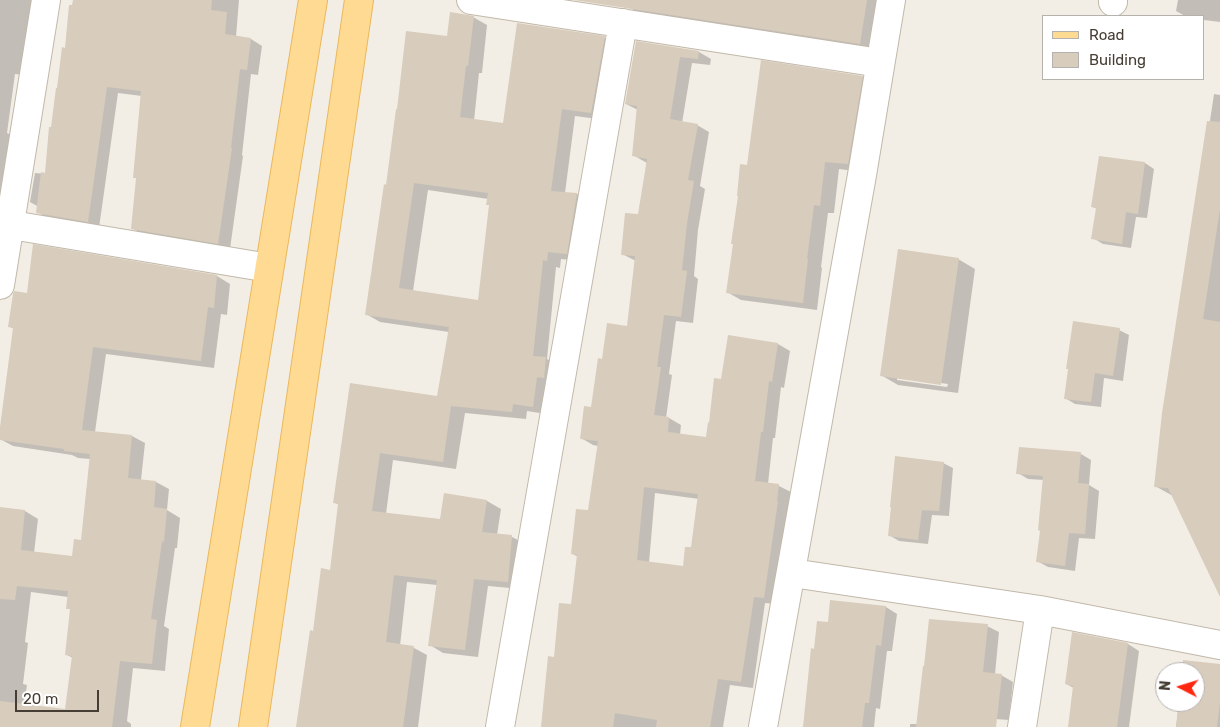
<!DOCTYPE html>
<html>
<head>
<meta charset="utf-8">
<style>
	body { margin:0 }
	#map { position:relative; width:1220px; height:727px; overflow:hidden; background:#f3eee5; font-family:Rubik,sans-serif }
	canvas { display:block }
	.legend { position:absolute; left:1042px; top:15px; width:162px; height:65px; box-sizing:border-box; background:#fff; border:1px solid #b5b2ae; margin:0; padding:6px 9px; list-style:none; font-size:15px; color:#463e34 }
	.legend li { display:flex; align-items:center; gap:10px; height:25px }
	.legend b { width:25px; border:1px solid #b5b2ae }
	.north { position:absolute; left:1155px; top:662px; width:50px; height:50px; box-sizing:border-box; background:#fff; border:1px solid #b5b2ae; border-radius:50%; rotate:275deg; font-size:14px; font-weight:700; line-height:20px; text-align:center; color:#463e34 }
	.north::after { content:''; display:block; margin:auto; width:18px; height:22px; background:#ff2710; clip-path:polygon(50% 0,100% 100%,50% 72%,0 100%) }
	.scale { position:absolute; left:15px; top:690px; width:84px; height:22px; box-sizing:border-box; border:2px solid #463e34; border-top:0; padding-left:6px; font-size:15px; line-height:18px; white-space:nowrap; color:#463e34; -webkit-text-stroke:4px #fff; paint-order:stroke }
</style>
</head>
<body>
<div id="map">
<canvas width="1220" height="727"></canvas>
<ul class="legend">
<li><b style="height:6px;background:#ffda92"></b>Road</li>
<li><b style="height:14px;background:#d8ccbc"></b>Building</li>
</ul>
<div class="north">N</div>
<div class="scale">20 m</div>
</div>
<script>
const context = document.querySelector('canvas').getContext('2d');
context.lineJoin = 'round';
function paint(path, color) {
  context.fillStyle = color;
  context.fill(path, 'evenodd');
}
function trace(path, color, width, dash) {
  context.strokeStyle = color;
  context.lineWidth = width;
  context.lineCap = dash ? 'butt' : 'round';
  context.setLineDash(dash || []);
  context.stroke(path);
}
const shadow = new Path2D(`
	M0,0H38L37,10L30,9L24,75L15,74L7,133L19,139L0,203Z
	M74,0H239L236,37L251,39L262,46L258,75L251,74L242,155L243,156L230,249L144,235L132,228L137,179L134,177L142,96L118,93L99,228L50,219L39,213V207L30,202L35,173L46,174L52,128Z
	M610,0H877V53L647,17L630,8Z
	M1178,0H1220V22L1204,20V16H1185L1176,11Z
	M473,17L487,25L482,73H479L474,121L504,125L604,38L618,45L605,120L575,116L565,193L577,194L591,202L580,261L561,259L560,268L556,267L547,359L560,366L546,414L527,411L526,419L465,413L456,469L393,460L386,514L441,520L445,494L487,501L501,509L497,535L512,537L526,544L521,589L488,586L478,657L443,653L430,645L437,585L407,582L400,646L414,648L427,655L418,727H297L314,632L332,571L339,505L334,502L352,384L438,397L449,332L380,322L366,314L387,186L448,37ZM428,190L488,199L490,205L479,301L413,291Z
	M637,43L699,52L711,59L710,65L692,63L682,123L697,125L709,132L700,186L705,189L698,230L694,276L698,279L693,323L676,321L669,374L672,375L666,418H669L681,425L680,435L707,439L722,381L778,344L790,351L784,388L781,387L775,438H773L768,484L779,486L791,492L776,604L765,603L753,688L730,685L723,727H542L555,658L572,605L578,557L573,554L589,511L598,446L593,445L581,438L592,408L603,360L628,327L636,261L622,254L639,215L647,163L633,155L638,110L626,104ZM655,493L699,499L692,549L685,568L649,563Z
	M862,77L876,85L862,172L839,169L834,213H828L821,267L822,268L817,310L741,300L727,292L748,166Z
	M1214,94L1220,95V594L1173,496L1155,486Z
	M1145,163L1154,169L1147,218L1136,217L1131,248L1103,244L1093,238L1097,209L1093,207Z
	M958,259L975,269L958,393L898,385L881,375ZM897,377L948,384L947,387L897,380Z
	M217,276L230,284L227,315L221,314L214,368L106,354L95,432L132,436L145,443L141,480L156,482L169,489L167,510L180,518L177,548H175L164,626L169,629L165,671L133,668L127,721L131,724V727H0V508L25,511L38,519L34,553L73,557L82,541L90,459L78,458L72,455L13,446L0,439L14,329L9,326L28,294ZM31,592L68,597L67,608L71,610L67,655L73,658L66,710L24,705L27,685L23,684L28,643L25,642Z
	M1119,330L1129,335L1123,381L1104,378L1101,407L1075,404L1065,398Z
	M1081,454L1091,460L1089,485L1099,491L1095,539L1079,538L1075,571L1048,567L1037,561L1041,531L1044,480L1028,479L1018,473Z
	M943,463L953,468L949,516L932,515L928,544L899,541L889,535Z
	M886,607L897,614L892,651H887L880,709L876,708L874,727H804L815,650L829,624Z
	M987,626L999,632L995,674L1001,675L1013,682L1009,720L995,719L994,727H910V724H918Z
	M1128,644L1139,651L1129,727H1070L1074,688L1066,684Z
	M1220,666V727H1176L1179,702H1195V672H1183Z`);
const building = new Path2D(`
	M73,0H212L211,10L227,12L225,34L251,38L247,70L240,69L231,148H232L218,244L131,229L136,178H133L141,91L107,87L88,222L36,213L41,172L45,173L49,127H51L56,88H57L62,47L65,48L69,5H72Z
	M574,0H867L860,44Z
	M450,12L474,16L468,66H466L460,117L503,123L517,23L605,36L591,113L562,109L551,191L577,193L567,254L548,252L547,261L543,260L533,356L546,357L544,378L537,377L533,407L513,404L512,412L451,406L443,462L380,453L372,511L440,519L444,493L487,500L482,532L512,535L508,582L474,579L465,650L428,646L437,580L394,575L386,642L414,646L403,727H296L310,630L313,631L321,568L330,570L338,504L333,503L350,383L437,396L449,327L365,315L384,184L386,185L396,109H397L406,31L447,36ZM414,183L488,193L486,205H489L478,300L399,288Z
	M636,41L699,51L698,59L680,57L670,119L698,124L688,180L694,181L687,223L682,270L687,271L681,317L664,315L657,367H661L654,415L669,417L668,432L706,437L708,422L709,423L714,378L721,379L728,335L778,343L772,382L769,381L763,432H761L755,481L779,484L777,501H778L764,598L754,597L741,682L718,679L710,727H656L657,720L615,713L613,727H541L548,656L554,657L559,603L571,604L577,555L571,554L576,509L588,510L598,441L580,439L584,406L591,407L598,358L602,359L607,323L627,326L635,256L621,255L625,213L638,214L647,159L632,156L637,106L625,104ZM644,487L698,494L691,547H685L683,566L637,560Z
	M761,60L863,76L848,164L825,162L820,206L814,205L807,259H808L803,303L726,293L733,244H731L738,196H737L740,164L747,165Z
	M1207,121L1220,122V209L1203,319L1220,322V597L1168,488L1154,487L1162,413Z
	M1099,156L1145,162L1138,214L1126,212L1122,244L1091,239L1096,208L1091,207Z
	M33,244L217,275L214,308L208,307L201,361L93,347L82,430L132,435L128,478L156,481L154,507L167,509L164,542L162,541L151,619L157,620L152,664L120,661L112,727H0V701L65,709L72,656L65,655L70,609H66L68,591L17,586L15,600L0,599V507L25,510L21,550L72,556L74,539L81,540L90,454L64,451V449L0,440V427L13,328L8,327L13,294L14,291L27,293Z
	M898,249L959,258L941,385L880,376Z
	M1073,321L1120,328L1113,376L1095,373L1091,402L1064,399L1068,369H1066Z
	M1019,447L1081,452L1078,483L1089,484L1085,534L1069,533L1065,566L1036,562L1040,531L1038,530L1043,476L1016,474Z
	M895,456L944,462L939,511L922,510L918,540L888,536L891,507H890Z
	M830,600L886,606L881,646L876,645L869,703H865L862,727H803L811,648L814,649L817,621L828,622Z
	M929,619L988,624L983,672L1002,674L996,727H916L923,666H924Z
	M1072,632L1128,643L1117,727H1068L1073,686L1065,684Z
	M1183,660L1220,664V702L1217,727H1176L1179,702H1195V672H1182Z`);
const minor = new Path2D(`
	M471,0L880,63
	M1113,2V0
	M0,223L269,268
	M0,285L46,0
	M792,573L1040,610L1220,645
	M500,727L623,23
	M763,727L862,175L891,0
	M1022,727L1040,610`);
const major = new Path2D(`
	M195,727L313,0
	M253,727L359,0`);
paint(shadow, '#0003');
paint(building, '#d8ccbc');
trace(minor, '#c2b8aa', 30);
trace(major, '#eab85c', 30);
trace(minor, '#fff', 28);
trace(major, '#ffda92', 28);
</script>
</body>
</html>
